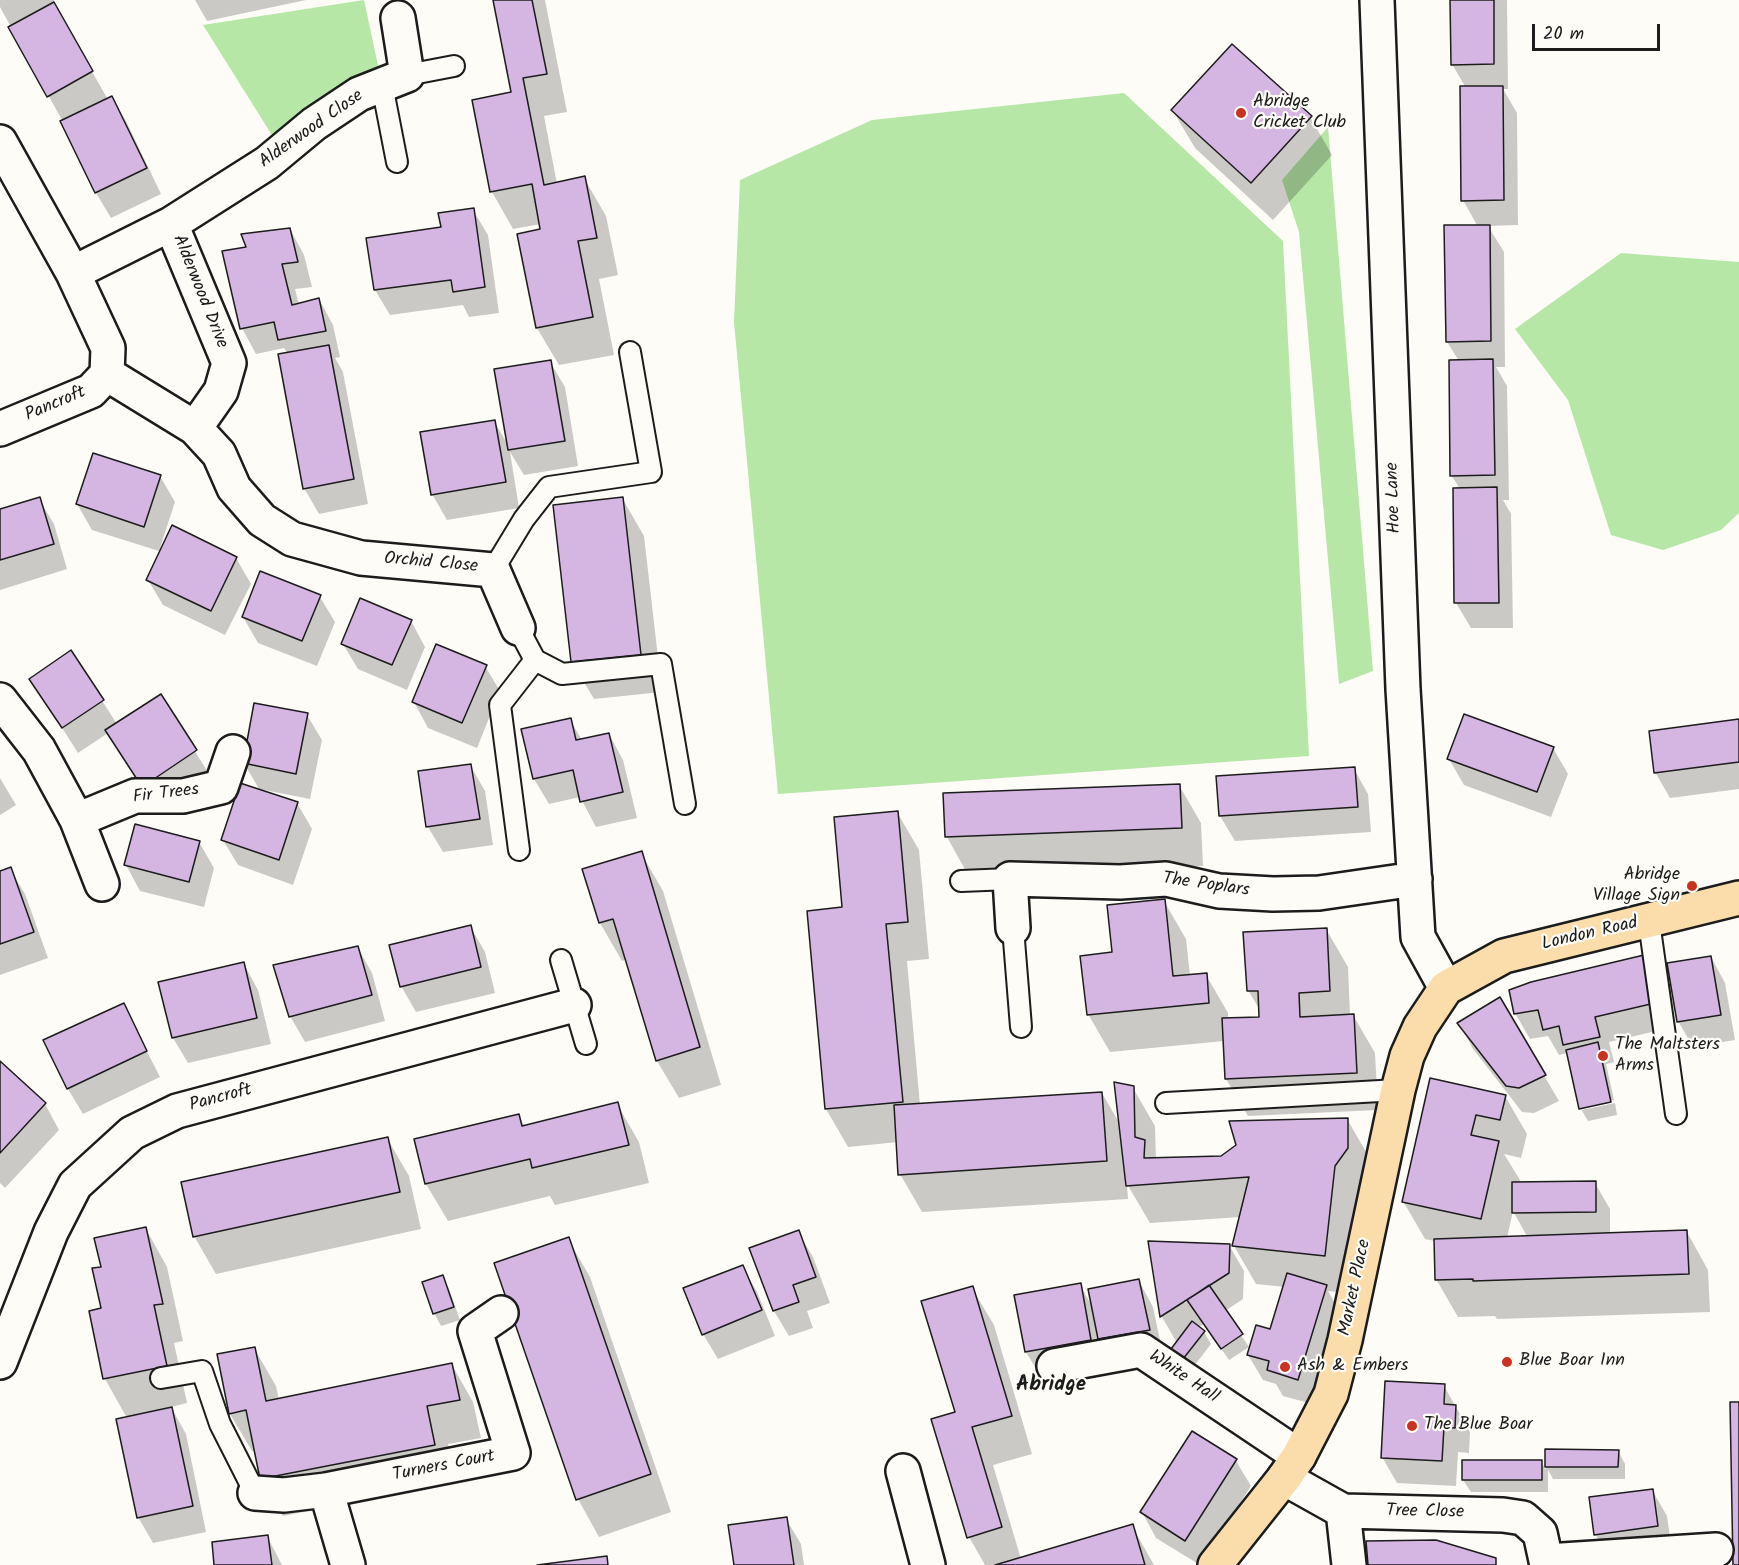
<!DOCTYPE html>
<html>
<head>
<meta charset="utf-8">
<style>
	body { margin:0 }
	#map { position:relative; width:1739px; height:1565px; overflow:hidden; background:#fdfcf7; font-family:Kalam,sans-serif }
	canvas { display:block }
	.scale { position:absolute; left:1532px; top:24px; width:128px; height:27px; box-sizing:border-box; border:3px solid #1c1c1c; border-top:0; padding-left:8px; font-size:18px; line-height:21px; white-space:nowrap; color:#1c1c1c; -webkit-text-stroke:4px #fdfcf7; paint-order:stroke }
</style>
</head>
<body>
<div id="map">
<canvas width="1739" height="1565"></canvas>
<div class="scale">20 m</div>
</div>
<script>
const context = document.querySelector('canvas').getContext('2d');
context.lineJoin = 'round';
function paint(path, color) {
  context.fillStyle = color;
  context.fill(path, 'evenodd');
}
function trace(path, color, width, dash) {
  context.strokeStyle = color;
  context.lineWidth = width;
  context.lineCap = dash ? 'butt' : 'round';
  context.setLineDash(dash || []);
  context.stroke(path);
}
function drawText(font, color, halo, rows, align = 'center') {
  context.font = font + ' Kalam,sans-serif';
  context.lineWidth = 4.5;
  context.setLineDash([]);
  context.textBaseline = 'middle';
  context.strokeStyle = halo;
  context.fillStyle = color;
  for (const [text, x, y, turn = 0] of rows) {
    context.save();
    context.translate(x, y);
    context.rotate((+turn || 0) * Math.PI / 180);
    context.textAlign = isNaN(turn) ? turn : align;
    if (halo) context.strokeText(text, 0, 0);
    context.fillText(text, 0, 0);
    context.restore();
  }
}
const green = new Path2D(`
	M364,0L380,75L275,140L203,25Z
	M1124,93L1283,241L1309,756L778,794L734,322L740,180L872,120Z
	M1328,127L1373,671L1339,684L1299,232L1282,180Z
	M1621,253L1739,262V513L1721,530L1663,550L1611,535L1568,400L1515,329Z`);
const shadow = new Path2D(`
	M0,0H54L56,8L107,98L108,100L112,98L127,123L161,194L111,218L96,193L63,122L0,7Z
	M195,0H306L207,21Z
	M495,0H545L567,112L544,116L557,184L584,178L606,216L618,275L599,279L614,355L559,365L537,328L542,231L541,224L513,229L492,192L513,93Z
	M1451,0H1507L1508,89H1503L1517,113L1518,225L1488,226L1504,252L1505,367H1496L1507,386L1509,500H1503L1511,514L1513,628H1471L1456,603L1460,489L1452,476L1459,361L1447,342L1478,227L1463,200L1466,88L1452,64Z
	M1173,111L1310,117L1332,155L1273,220L1195,148Z
	M473,210L488,235L499,313L469,317L463,305L390,315L375,290L368,239L442,229Z
	M290,229L304,255L312,287L295,289L299,305L319,299L333,325L340,357L335,358L343,372L368,504L319,514L304,488L288,354L284,348L256,354L242,328L247,248Z
	M550,362L565,387L578,466L524,475L510,452L519,508L447,520L432,494L494,421L508,445Z
	M160,476L175,502L159,551L92,530L77,504Z
	M622,498L644,536L662,692L594,699L572,662Z
	M39,499L54,524L67,569L0,590V511Z
	M236,558L251,584L225,635L163,605L148,580Z
	M320,597L335,622L317,666L258,643L243,617Z
	M411,621L425,647L407,690L358,669L343,644Z
	M71,652L117,724L160,696L211,777L158,811L108,733L78,753L31,679Z
	M485,666L500,691L477,748L428,728L414,702Z
	M307,715L322,740L310,799L259,789L244,763Z
	M570,720L582,740L609,734L623,760L637,818L596,827L580,797L549,804L534,779Z
	M1739,721V789L1670,798L1655,772Z
	M1553,748L1568,774L1551,817L1464,785L1449,759Z
	M470,765L485,791L493,845L443,852L428,827L420,772Z
	M1354,769L1368,794L1371,832L1235,841L1220,816Z
	M0,778L16,805L0,815Z
	M1179,785L1201,823L1203,866L968,875L947,837Z
	M297,803L312,829L293,885L238,865L223,840Z
	M897,812L919,850L929,959L907,961L920,1105L1102,1093L1121,1126L1133,1088L1155,1126L1156,1159L1222,1157L1347,1119L1369,1157V1186L1356,1204L1346,1293L1328,1291L1340,1312L1312,1404L1283,1396L1276,1384L1263,1380L1248,1355L1271,1331L1285,1287L1256,1284L1234,1246L1241,1217L1150,1223L1127,1184L1128,1199L922,1212L900,1174L898,1142L848,1147L826,1109L808,912L844,908Z
	M199,842L214,868L204,907L140,891L126,865Z
	M641,853L663,891L721,1085L679,1098L657,1061L627,959L622,961L600,923L584,870Z
	M10,869L25,894L48,958L0,975V872Z
	M1164,901L1186,939L1190,976L1206,975L1228,1013V1020L1261,1018V1012L1248,990L1326,929L1348,967L1350,1015H1353L1375,1053L1378,1110L1248,1116L1226,1079L1224,1041L1110,1052L1088,1014L1114,954Z
	M470,926L485,952L495,993L416,1012L401,986Z
	M358,948L372,973L385,1021L305,1042L290,1016Z
	M1643,957L1669,1028L1609,1042L1614,1062L1606,1064L1614,1100L1582,1107V1110L1615,1103L1617,1115L1588,1121L1581,1109L1568,1053L1559,1055L1548,1036L1530,1039L1515,1013Z
	M1711,957L1725,983L1735,1040L1693,1047L1678,1021Z
	M244,964L258,990L271,1044L188,1063L173,1038Z
	M1499,999L1559,1101L1534,1113L1522,1112L1473,1049L1459,1023Z
	M123,1005L160,1077L83,1114L68,1089L45,1041Z
	M0,1063L45,1104L59,1130L5,1188L0,1183Z
	M1431,1080L1505,1096L1527,1134L1521,1158L1504,1154L1520,1180L1519,1184L1595,1183L1610,1209V1235L1687,1232L1708,1270L1710,1312L1497,1319L1495,1316L1458,1317L1436,1279L1435,1241L1425,1239L1403,1201ZM1513,1211L1528,1238H1507Z
	M617,1104L639,1142L649,1183L555,1205L550,1196L448,1221L426,1184L519,1116L525,1127Z
	M387,1138L409,1176L421,1229L216,1274L194,1236Z
	M146,1229L167,1267L183,1341L174,1343L187,1403L171,1407L186,1434L206,1532L153,1543L138,1517L127,1418L105,1379L90,1312L103,1309L102,1268Z
	M798,1232L813,1257L830,1303L807,1311L813,1328L789,1336L774,1311L751,1249Z
	M568,1239L590,1277L671,1512L599,1537L578,1499Z
	M1150,1242L1229,1245L1244,1271L1243,1299L1225,1311L1249,1347L1229,1360L1204,1324L1198,1327L1204,1332L1211,1344L1191,1370L1180,1361L1173,1349L1177,1343L1162,1317ZM1196,1292L1191,1299L1185,1303L1183,1301Z
	M742,1266L757,1292L775,1336L718,1359L703,1334Z
	M442,1277L449,1289L460,1320L441,1326L434,1313Z
	M1139,1281L1153,1307L1163,1355L1114,1364L1100,1340L1105,1366L1041,1377L1026,1352L1080,1285L1093,1308Z
	M972,1288L994,1325L1032,1454L993,1465L1021,1559L1132,1526L1154,1565H985L969,1537L957,1413Z
	M254,1348L276,1386L279,1400L452,1365L473,1402L481,1438L448,1444L455,1482L283,1516L261,1479L255,1451H252L230,1414Z
	M1444,1386L1470,1432L1469,1453L1458,1452L1456,1486L1397,1483L1382,1457Z
	M1193,1433L1236,1461L1251,1486L1200,1565L1156,1538L1142,1512Z
	M1546,1450L1618,1451L1625,1464V1479H1553L1548,1470V1492H1471L1463,1480L1541,1461L1546,1470Z
	M1652,1490L1667,1516L1672,1551L1610,1560L1596,1535L1590,1498Z
	M786,1519L801,1544L804,1565H736Z
	M267,1536L282,1565H216Z`);
const building = new Path2D(`
	M493,0H532L547,74L523,78L544,185L585,176L597,238L578,241L593,317L536,328L517,234L540,229L532,184L490,192L472,100L511,92Z
	M1450,0H1494V64L1451,65Z
	M54,2L93,71L47,97L8,27Z
	M1232,44L1312,116L1251,183L1171,110Z
	M1460,86H1503L1504,200L1461,201Z
	M112,96L147,168L95,193L60,121Z
	M474,208L485,287L453,292L451,280L374,290L366,238L441,227L438,213Z
	M1444,225H1490L1491,341L1446,342Z
	M290,228L298,262L282,264L292,305L319,298L326,331L278,340L274,322L240,329L222,251L246,247L241,234Z
	M329,345L354,479L303,489L278,354Z
	M1493,359L1495,475L1450,476L1449,360Z
	M551,360L565,441L508,450L494,369Z
	M495,420L506,482L431,495L420,432Z
	M93,453L161,475L144,527L76,504Z
	M1497,487L1499,603H1454L1453,488Z
	M40,497L54,544L0,560V509Z
	M623,497L641,655L571,662L553,505Z
	M172,525L237,557L211,611L146,580Z
	M260,571L321,595L302,641L242,617Z
	M360,598L412,620L392,665L341,644Z
	M436,644L487,665L462,723L412,702Z
	M71,650L104,700L62,728L29,679Z
	M161,694L197,750L142,787L105,730Z
	M254,703L308,713L296,774L243,763Z
	M1464,714L1554,747L1537,792L1447,759Z
	M571,718L576,740L609,733L623,792L580,802L573,770L533,779L521,729Z
	M1739,719V762L1654,773L1649,731Z
	M471,764L480,819L426,827L418,771Z
	M1355,767L1358,807L1219,816L1216,776Z
	M240,783L298,802L279,860L221,840Z
	M1180,784L1182,828L945,837L943,793Z
	M898,811L908,922L886,924L903,1102L825,1109L807,911L842,907L834,817Z
	M135,824L200,841L189,882L124,865Z
	M642,851L700,1047L656,1061L613,919L599,923L582,869Z
	M11,867L34,932L0,944V871Z
	M1165,899L1173,976L1207,973L1209,1003L1087,1015L1080,956L1112,952L1107,905Z
	M471,925L481,967L400,987L389,945Z
	M1327,928L1330,991L1299,993L1300,1017L1354,1014L1357,1073L1225,1079L1222,1018L1259,1017L1258,991H1247L1243,932Z
	M358,946L372,995L289,1017L273,965Z
	M1644,955L1655,1003L1595,1017L1600,1037L1563,1045L1559,1026L1543,1030L1538,1010L1514,1014L1509,990L1531,982Z
	M1711,956L1721,1015L1677,1022L1667,963Z
	M244,962L257,1018L172,1038L158,982Z
	M1500,997L1546,1075L1519,1088L1506,1086L1457,1023Z
	M124,1003L147,1051L67,1089L43,1040Z
	M1598,1042L1611,1102L1579,1109L1566,1050Z
	M0,1061L46,1103L0,1153Z
	M1430,1078L1506,1095L1500,1120L1476,1115L1471,1135L1499,1141L1481,1219L1402,1202Z
	M1114,1082L1134,1086L1135,1137L1145,1140L1144,1158L1221,1156L1236,1145L1229,1121L1348,1118V1148L1335,1166L1325,1256L1232,1246L1249,1177L1126,1186Z
	M1102,1092L1107,1161L898,1175L894,1105Z
	M618,1102L629,1145L532,1168L530,1159L425,1184L414,1139L519,1114L522,1126Z
	M388,1137L400,1192L193,1237L181,1182Z
	M1596,1181V1212L1512,1213V1182Z
	M146,1227L163,1304L154,1305L167,1366L103,1379L89,1311L101,1308L92,1268L101,1267L94,1238Z
	M799,1230L816,1277L793,1285L799,1302L773,1311L749,1248Z
	M1687,1230L1689,1274L1473,1281V1279L1435,1280L1434,1239Z
	M569,1237L651,1474L576,1500L494,1263Z
	M1148,1241L1230,1244L1229,1273L1160,1317Z
	M743,1265L762,1310L702,1335L683,1288Z
	M1287,1273L1327,1285L1298,1380L1267,1370L1269,1361L1247,1355L1256,1325L1270,1329Z
	M443,1275L454,1307L433,1314L422,1282Z
	M1139,1279L1150,1330L1098,1339L1088,1289Z
	M1081,1283L1091,1340L1025,1352L1014,1295Z
	M1209,1285L1243,1334L1221,1349L1187,1300Z
	M973,1286L1012,1416L972,1427L1002,1527L967,1538L931,1419L955,1412L921,1301Z
	M1192,1321L1205,1331L1183,1359L1171,1349Z
	M255,1347L266,1401L452,1363L460,1400L427,1406L435,1445L260,1479L246,1410L229,1414L217,1354Z
	M1385,1381L1445,1384L1444,1404L1456,1405L1455,1428L1444,1427L1442,1461L1381,1458Z
	M1730,1402H1739V1565H1733Z
	M172,1407L193,1506L137,1518L116,1419Z
	M1192,1431L1237,1459L1185,1541L1140,1512Z
	M1545,1449L1619,1450L1618,1467H1545Z
	M1462,1460H1542V1480H1462Z
	M1653,1489L1658,1526L1594,1535L1589,1497Z
	M787,1517L794,1565H734L728,1525Z
	M1133,1524L1145,1565H995Z
	M268,1535L272,1565H214L212,1542Z
	M1436,1540L1496,1558V1565H1368L1366,1541Z
	M607,1556L608,1565H537Z`);
const lane = new Path2D(`
	M407,75L454,66
	M382,85L397,162
	M493,570L524,519L549,487L651,472L630,352
	M518,628L535,660L500,705L519,850
	M535,660L562,674L661,664L685,804
	M961,881L1010,879
	M1649,922L1676,1114
	M1013,928L1021,1027
	M561,960L586,1044
	M1166,1103L1398,1090
	M161,1378L202,1371L220,1424L255,1493`);
const street = new Path2D(`
	M1377,0L1403,689L1418,937L1446,988
	M0,142L73,273L108,348L107,374
	M171,224L267,163L314,124L359,94L407,75L398,18
	M73,273L171,224L229,363L221,391L195,428
	M107,374L195,428L219,454L234,488L262,520L292,539L361,558L493,570L518,628
	M0,429L91,391L107,374
	M0,700L39,750L77,820L102,884
	M77,820L135,796H183L221,787L233,752
	M1013,928L1010,879L1120,882L1166,879L1219,891L1273,894L1319,893L1415,879
	M0,1362L51,1232L75,1185L132,1133L177,1111L574,1005
	M1054,1366L1141,1350L1299,1456
	M903,1471L928,1565
	M1284,1478L1343,1511L1503,1515L1523,1518L1540,1533L1547,1565
	M326,1490L348,1565
	M255,1493L284,1495L326,1490L513,1453L475,1331L501,1313
	M1343,1511L1349,1565
	M1547,1561L1716,1550`);
const primary = new Path2D(`
	M1215,1565L1284,1478L1299,1456L1331,1394L1345,1340L1398,1090L1407,1056L1420,1027L1446,988L1504,956L1739,898`);
const markers = [
	[1241,113,6,"#c8321e"],
	[1692,886,6,"#c8321e"],
	[1603,1056,6,"#c8321e"],
	[1507,1362,6,"#c8321e"],
	[1285,1367,6,"#c8321e"],
	[1412,1426,6,"#c8321e"]
];
const poiNames = [
	["Abridge",1253,103],
	["Cricket Club",1253,124],
	["Abridge",1680,876,"right"],
	["Village Sign",1680,897,"right"],
	["The Maltsters",1615,1046],
	["Arms",1615,1067],
	["Blue Boar Inn",1519,1362],
	["Ash & Embers",1297,1367],
	["The Blue Boar",1424,1426]
];
const streetNames = [
	["Alderwood Close",312,130,-35],
	["Alderwood Drive",199,292,68],
	["Pancroft",56,405,-23],
	["Hoe Lane",1395,498,-92],
	["Orchid Close",431,564,5],
	["Fir Trees",166,795,-7],
	["The Poplars",1206,886,8],
	["London Road",1590,935,-13],
	["Pancroft",221,1099,-15],
	["Market Place",1356,1288,-78],
	["White Hall",1183,1378,34],
	["Turners Court",444,1467,-11],
	["Tree Close",1425,1513,1]
];
const quarterNames = [
	["Abridge",1051,1386]
];
paint(green, '#b6e7a6');
paint(shadow, '#0003');
paint(building, '#d5b5e2');
trace(building, '#1c1c1c', 1.5);
trace(lane, '#1c1c1c', 24);
trace(street, '#1c1c1c', 38);
trace(primary, '#1c1c1c', 38);
trace(lane, '#fdfcf7', 20);
trace(street, '#fdfcf7', 33);
trace(primary, '#faddab', 33);
for (const [x, y, r, color] of markers) {
  const dot = new Path2D();
  dot.arc(x, y, r, 0, 2 * Math.PI);
  context.fillStyle = color;
  context.fill(dot);
  trace(dot, '#fdfcf7', 2);
}
drawText('18px', '#1c1c1c', '#fdfcf7', poiNames, 'left');
drawText('18px', '#1c1c1c', '#fdfcf7', streetNames);
drawText('bold 21px', '#1c1c1c', '#fdfcf7', quarterNames);
</script>
</body>
</html>
